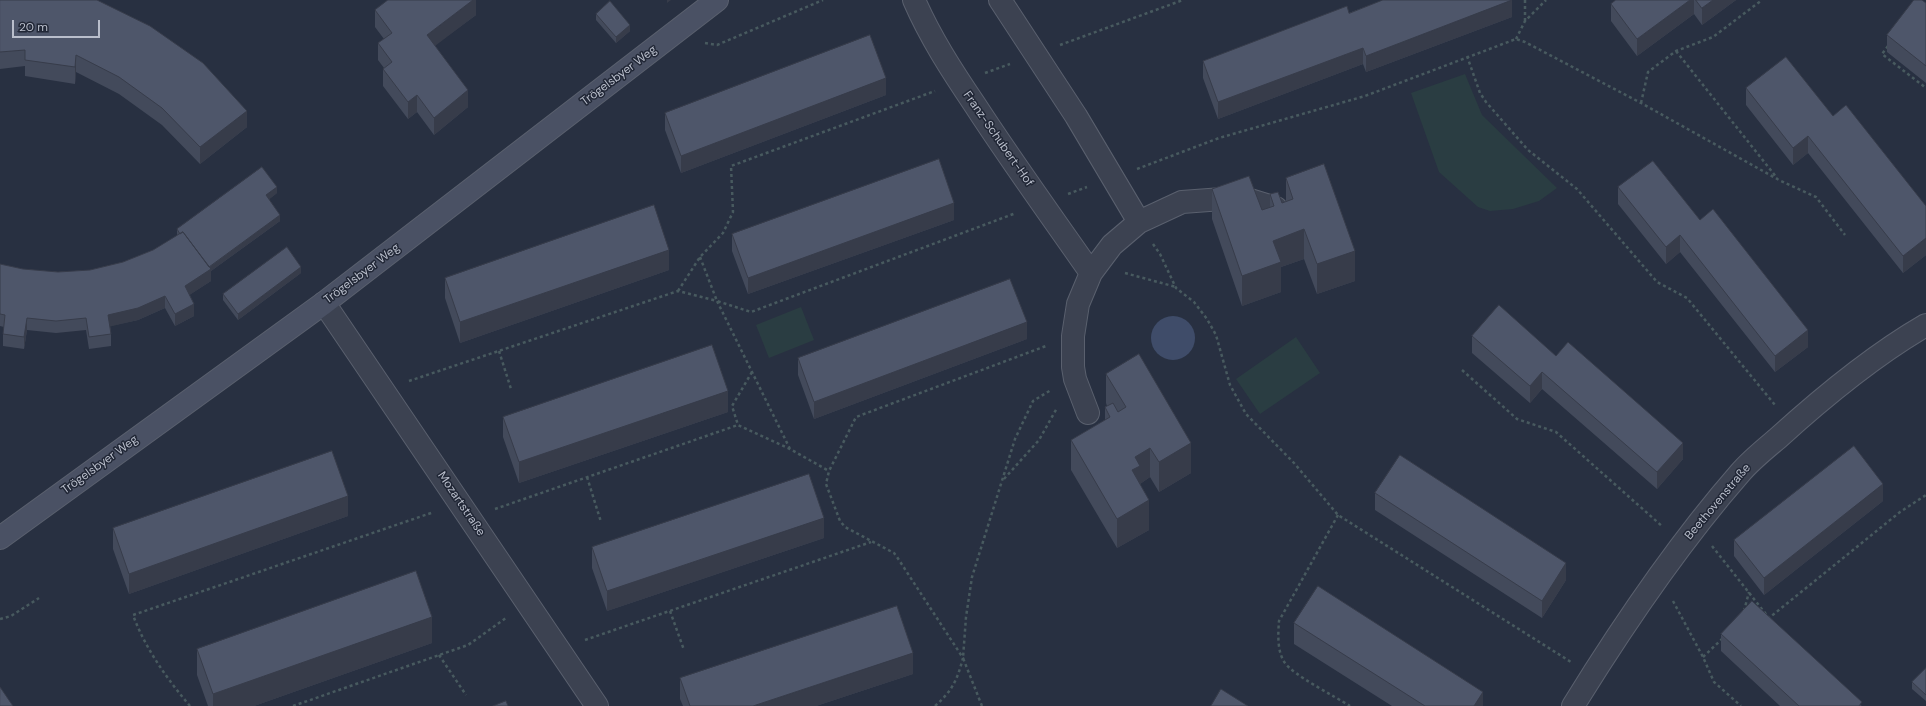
<!DOCTYPE html>
<html>
<head>
<meta charset="utf-8">
<style>
	body { margin:0 }
	#map { position:relative; width:1926px; height:706px; overflow:hidden; background:#283041; font-family:"DM Sans",sans-serif }
	canvas { display:block }
	.scale { position:absolute; left:12px; top:20px; width:88px; height:18px; box-sizing:border-box; border:2px solid #b9becb; border-top:0; padding-left:5px; font-size:12px; line-height:14px; white-space:nowrap; color:#b9becb; -webkit-text-stroke:3px #212736; paint-order:stroke }
</style>
</head>
<body>
<div id="map">
<canvas width="1926" height="706"></canvas>
<div class="scale">20 m</div>
</div>
<script>
const context = document.querySelector('canvas').getContext('2d');
context.lineJoin = 'round';
function paint(path, color) {
  context.fillStyle = color;
  context.fill(path, 'evenodd');
}
function trace(path, color, width, dash) {
  context.strokeStyle = color;
  context.lineWidth = width;
  context.lineCap = dash ? 'butt' : 'round';
  context.setLineDash(dash || []);
  context.stroke(path);
}
function drawText(font, color, halo, rows, align = 'center') {
  context.font = font + ' "DM Sans",sans-serif';
  context.lineWidth = 3;
  context.setLineDash([]);
  context.textBaseline = 'middle';
  context.strokeStyle = halo;
  context.fillStyle = color;
  for (const [text, x, y, turn = 0] of rows) {
    context.save();
    context.translate(x, y);
    context.rotate((+turn || 0) * Math.PI / 180);
    context.textAlign = isNaN(turn) ? turn : align;
    if (halo) context.strokeText(text, 0, 0);
    context.fillText(text, 0, 0);
    context.restore();
  }
}
const green = new Path2D(`
	M1465,74L1482,115L1557,188L1539,201L1513,209L1490,211L1478,207L1439,172L1411,93Z
	M801,307L814,340L769,358L756,325Z
	M1296,337L1320,373L1260,414L1236,379Z`);
const water = new Path2D(`
	M1151 338a22 22 0 1 1 44 0a22 22 0 1 1-44 0Z`);
const path = new Path2D(`
	M1525,0V21
	M1516,39L1525,21L1546,0
	M705,43L717,45L823,0
	M1060,45L1183,0
	M1888,46L1882,54L1926,88
	M1676,51L1777,178
	M1467,56L1480,93L1486,102L1528,150L1577,189L1657,282L1687,298L1775,405
	M985,73L1010,64
	M1641,103L1648,72L1676,51L1713,37L1762,0
	M1137,169L1219,138L1365,96L1516,39L1525,42L1641,103L1779,180L1816,197L1845,235
	M1068,194L1087,187
	M1153,244L1160,254L1176,288L1194,302L1207,319L1216,335L1230,385L1246,414L1294,463L1338,515L1571,662
	M700,257L717,301L751,312L1016,213
	M1125,273L1176,287
	M678,291L700,257L723,233L733,212L731,166L935,91
	M499,351L511,389
	M1462,370L1517,419L1556,432L1663,527
	M752,372L732,406L738,425L790,449L829,471
	M409,381L678,291L717,301L790,449
	M587,477L601,522
	M1004,479L1039,440L1057,408
	M495,509L738,425
	M1338,515L1279,621C1278,634 1277,652 1285,663C1293,675 1336,697 1350,706
	M1712,546L1769,618L1900,512L1926,495
	M1673,601L1703,657L1714,682L1741,706
	M670,611L684,650
	M1744,611L1749,592
	M0,619L11,616L39,598
	M585,640L871,542
	M439,655L466,695
	M1703,657L1723,638
	M190,706C167,679 145,648 133,615L434,512
	M293,706L468,645L506,618
	M935,706C953,690 957,680 963,658L897,557L894,553L845,527L840,521L826,484L829,471L856,417L1046,346
	M982,706L963,658L966,617L972,577L1015,439L1033,401L1051,390`);
const street = new Path2D(`
	M914,0C930,37 952,71 975,105C1012,162 1052,217 1091,273L1112,245L1139,222L1182,202L1236,198L1250,200L1276,208
	M1000,0L1076,116L1139,222
	M324,303L597,706
	M1088,413L1075,379L1073,367V336L1078,304L1091,273
	M1573,706C1623,625 1677,545 1740,473C1751,460 1765,449 1778,438C1822,398 1874,355 1926,325`);
const secondary = new Path2D(`
	M0,538L324,303L717,0`);
const wall = new Path2D(`
	M0,0L247,127L200,164L162,125L119,94L76,72L75,84L25,76V66L0,69Z
	M476,0V15L435,45L468,107L434,135L417,112L408,119L383,86V69L384,68L378,60V43L384,39L375,27V10Z
	M1616,0H1736L1702,25L1694,14L1637,56L1611,21V4Z
	M1926,3V83L1887,52V35Z
	M1349,13L1512,17L1366,72L1363,64L1218,119L1203,78V61Z
	M596,14L630,31L616,43L596,20Z
	M1746,88L1833,116L1926,206V255L1903,273L1808,153L1793,165L1746,105Z
	M886,95L681,173L665,130V113Z
	M1286,178L1355,281L1317,294L1304,259L1281,267V292L1242,306L1212,219V189L1262,210L1270,207V194L1282,203L1286,202Z
	M1618,187L1700,220L1808,347L1775,372L1680,252L1666,264L1618,204Z
	M277,193L269,199L280,221L211,271V281L189,295L194,316L175,326L165,308L138,320L110,326L111,334V346L89,349L86,330L56,333L27,330L24,349L3,346V334L4,327L0,326V264L23,269L58,272L90,270L123,262L153,250L177,236V229Z
	M954,220L748,294L732,251V234Z
	M669,270L460,343L445,298V278Z
	M301,273L238,320L223,300V294Z
	M1472,336L1556,356L1683,459L1657,489L1542,389L1530,403L1472,353Z
	M1027,339L814,419L798,375V358Z
	M1106,374L1191,473L1159,492L1150,477L1140,484L1149,530L1117,548L1071,470V440L1105,420V407L1107,406L1106,403Z
	M728,412L519,483L503,437V417Z
	M1375,493L1566,580L1542,618L1375,510Z
	M1883,501L1764,595L1734,556V540Z
	M348,516L129,594L113,549V528Z
	M824,538L607,611L592,568V547Z
	M1294,623L1483,706H1392L1294,644Z
	M1721,634L1862,706H1780L1721,651Z
	M432,643L254,706H208L197,675V649Z
	M1926,668V701L1912,689V682Z
	M913,674L816,706H683L680,699V678Z`);
const shadedWall = new Path2D(`
	M473,0H476V15L427,52V35Z
	M667,0H671L667,3Z
	M1512,0V17L1366,72V56Z
	M1690,0H1694V14L1637,56V39Z
	M1713,0H1736L1702,25V8Z
	M630,25V31L616,43V37Z
	M1363,48V64L1218,119V102Z
	M76,55V72L75,84V67Z
	M886,78V95L681,173V156Z
	M468,90V107L434,135V118Z
	M417,95V112L408,119V102Z
	M247,111V127L200,164V147Z
	M1808,136V153L1793,165V148Z
	M277,187V193L266,202V195Z
	M954,203V220L748,294V278Z
	M280,215V221L211,271V281L185,298V286L207,269Z
	M1304,229V259L1281,267V292L1242,306V276L1273,241Z
	M1680,235V252L1666,264V247Z
	M1926,238V255L1903,273V256Z
	M669,250V270L460,343V322Z
	M1355,251V281L1317,294V264Z
	M301,267V273L238,320V314Z
	M165,296V308L138,320L108,327V315Z
	M194,304V316L175,326V314Z
	M27,318V330L24,349V337Z
	M1027,322V339L814,419V402Z
	M1808,330V347L1775,372V356Z
	M1542,372V389L1530,403V386Z
	M728,391V412L519,483V462Z
	M1191,443V473L1159,492V462Z
	M1683,443V459L1657,489V472Z
	M1150,448V477L1140,484L1132,470L1135,457Z
	M1883,484V501L1764,595V578Z
	M348,496V516L129,594V574Z
	M1149,500V530L1117,548V519Z
	M824,518V538L607,611V591Z
	M1566,563V580L1542,618V601Z
	M432,617V643L254,706H213V694Z
	M913,653V674L816,706H753Z
	M1483,692V706H1474Z`);
const building = new Path2D(`
	M0,0H97L150,26L203,63L247,111L200,147L162,108L119,77L76,55L75,67L25,60V50L0,52Z
	M388,0H473L427,35L468,90L434,118L417,95L408,102L383,69L392,62L378,43L392,33L375,10Z
	M1383,0H1512L1366,56L1363,48L1218,102L1203,61L1347,6L1349,13Z
	M1616,0H1690L1637,39L1611,4Z
	M1696,0H1713L1702,8Z
	M1914,0H1922L1926,3V66L1887,35Z
	M610,1L630,25L616,37L596,14Z
	M870,35L886,78L681,156L665,113Z
	M1786,57L1833,116L1846,105L1926,206V238L1903,256L1808,136L1793,148L1746,88Z
	M939,159L954,203L748,278L732,234Z
	M1653,161L1700,220L1713,209L1808,330L1775,356L1680,235L1666,247L1618,187Z
	M1324,164L1355,251L1317,264L1304,229L1273,241L1281,262L1242,276L1212,189L1249,176L1262,210L1274,206L1270,194L1278,192L1282,203L1293,199L1286,178Z
	M262,167L277,187L266,195L280,215L209,267L183,232L180,234L177,229Z
	M654,205L669,250L460,322L445,278Z
	M183,232L211,269L185,286L194,304L175,314L165,296L138,308L108,315L111,334L89,337L86,318L56,321L27,318L24,337L3,334L5,315L0,314V264L23,269L58,272L90,270L123,262L153,250Z
	M287,247L301,267L238,314L223,294Z
	M1010,279L1027,322L814,402L798,358Z
	M1499,305L1556,356L1568,342L1683,443L1657,472L1542,372L1530,386L1472,336Z
	M712,345L728,391L519,462L503,417Z
	M1139,354L1191,443L1159,462L1150,448L1135,457L1140,466L1132,470L1149,500L1117,519L1071,440L1110,417L1105,407L1113,403L1118,412L1126,407L1106,374Z
	M1854,446L1883,484L1764,578L1734,540Z
	M332,451L348,496L129,574L113,528Z
	M1400,455L1566,563L1542,601L1375,493Z
	M809,474L824,518L607,591L592,547Z
	M416,571L432,617L213,694L197,649Z
	M1318,586L1483,692L1474,706H1425L1294,623Z
	M1752,601L1862,702L1859,706H1799L1721,634Z
	M897,606L913,653L753,706H690L680,678Z
	M1926,668V695L1912,682Z
	M0,687L13,706H0Z
	M1221,689L1248,706H1211Z
	M506,701L508,706H493Z`);
const streetNames = [
	["Trögelsbyer Weg",619,76,-37],
	["Franz-Schubert-Hof",998,139,55],
	["Trögelsbyer Weg",362,274,-37],
	["Trögelsbyer Weg",100,465,-36],
	["Beethovenstraße",1718,502,-50],
	["Mozartstraße",461,504,56]
];
paint(green, '#2a3d42');
paint(water, '#3f4c69');
trace(street, '#5a606e', 24);
trace(secondary, '#5a606e', 24);
trace(path, '#485a5f', 2.5, [3, 3]);
trace(street, '#3c4251', 22);
trace(secondary, '#4a5164', 22);
paint(wall, '#434a5b');
paint(shadedWall, '#373c4a');
paint(building, '#4e566a');
trace(building, '#373c4a', 1);
drawText('12px', '#b9becb', '#212736', streetNames);
</script>
</body>
</html>
